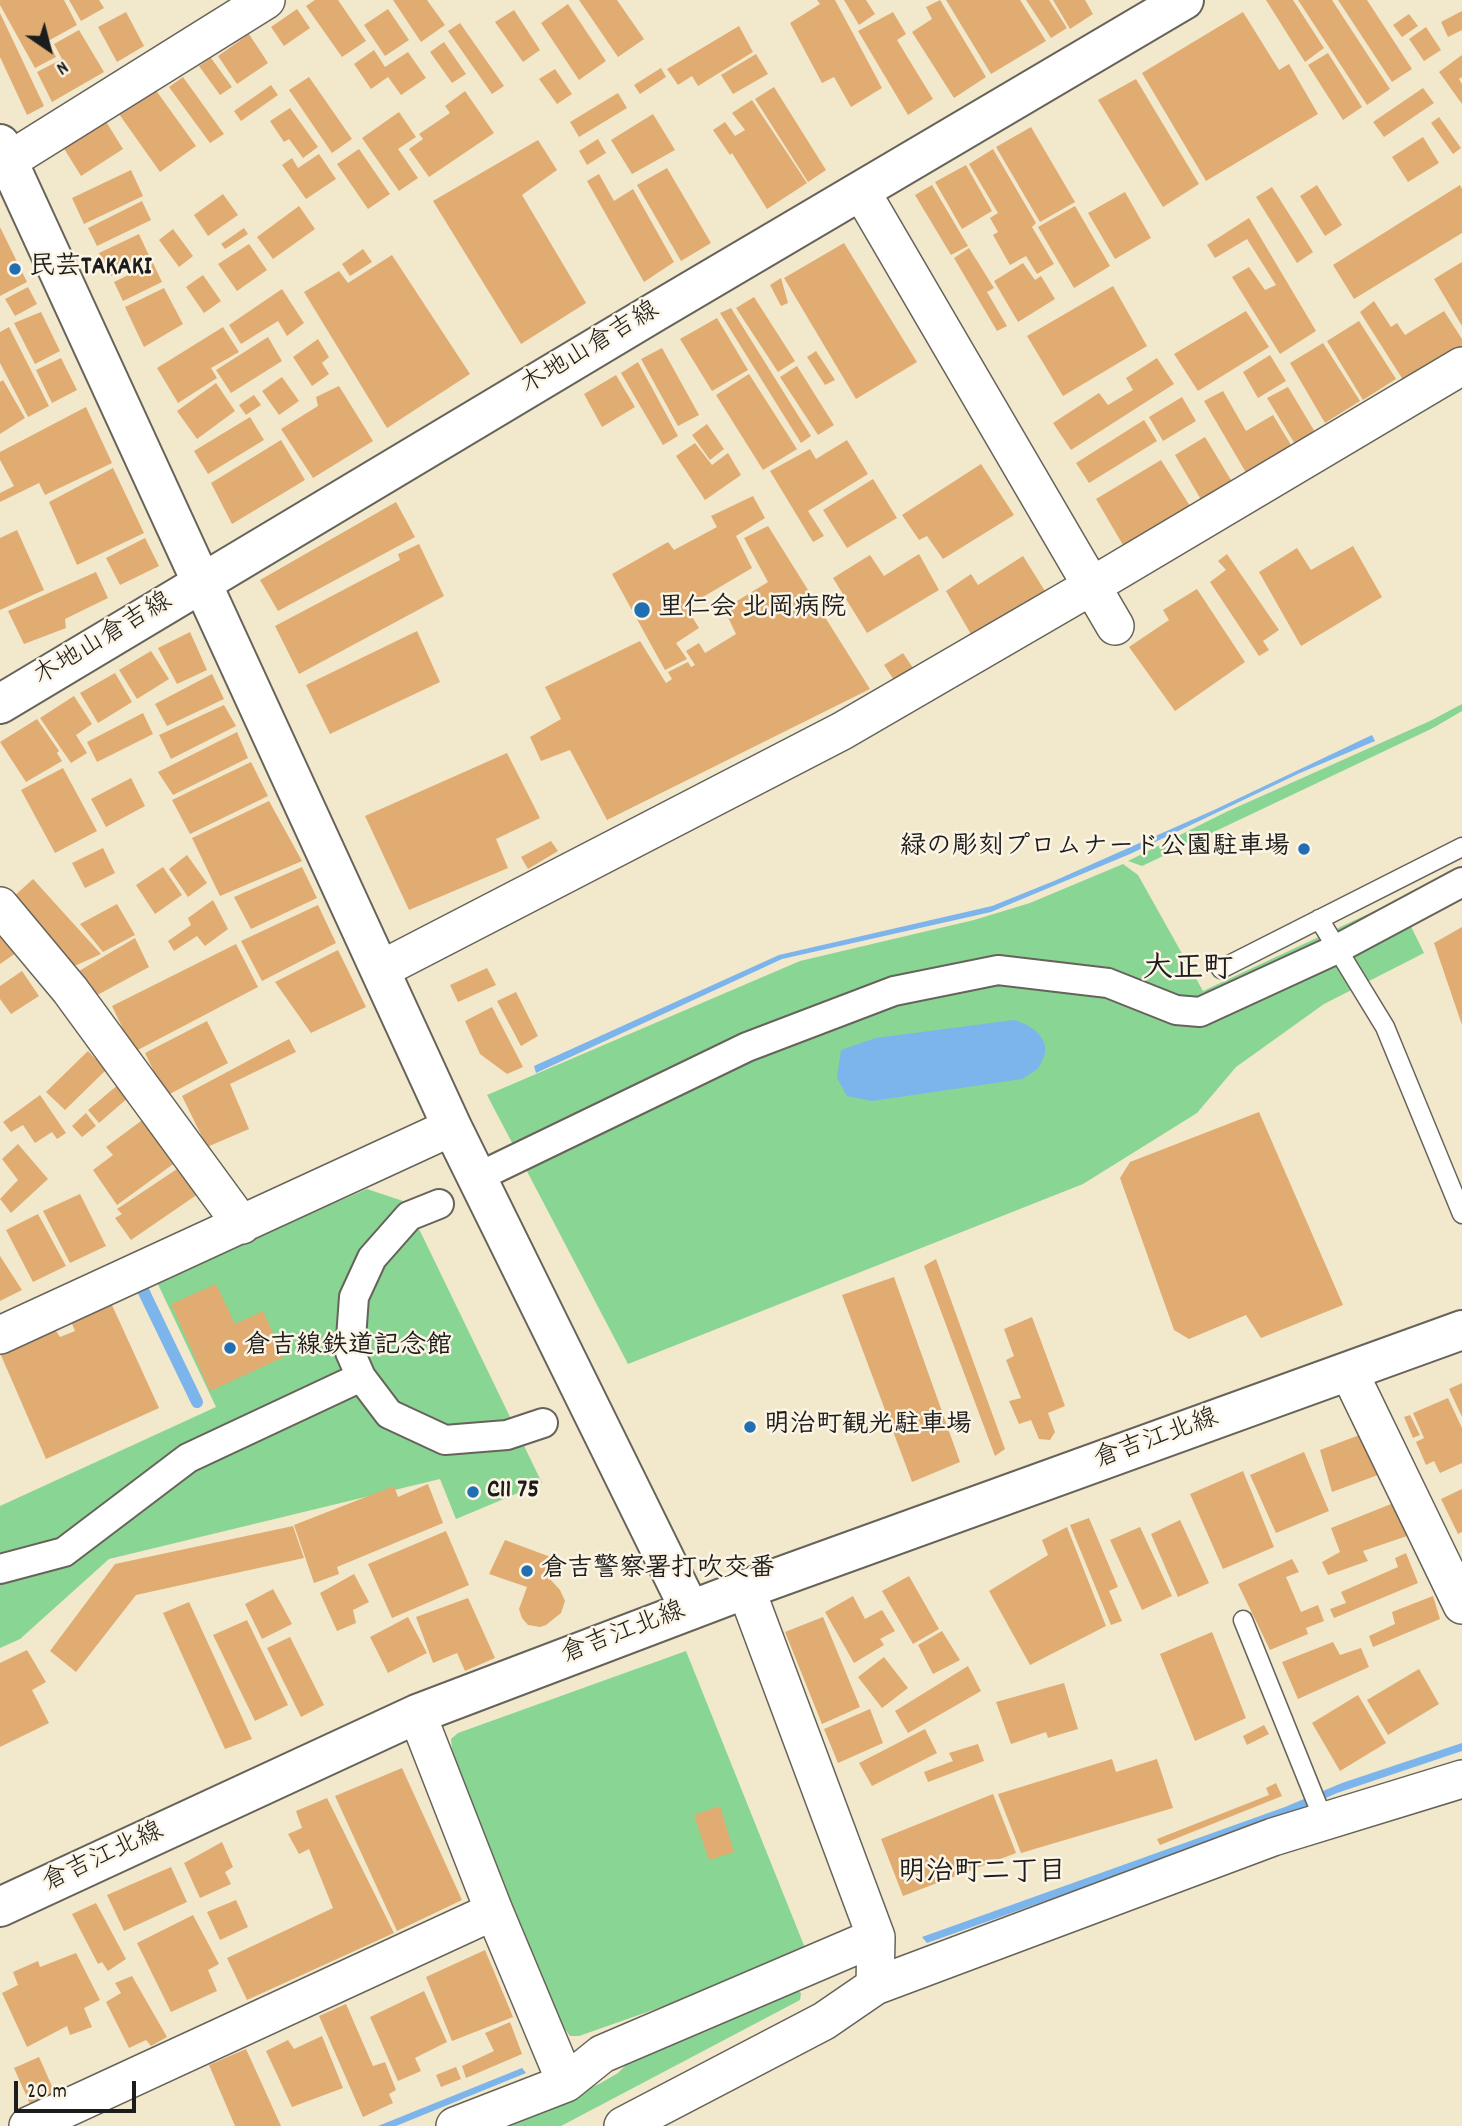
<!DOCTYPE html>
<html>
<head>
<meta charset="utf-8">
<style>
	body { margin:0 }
	#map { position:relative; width:1462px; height:2126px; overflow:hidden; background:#f2e8cc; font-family:Dekko,sans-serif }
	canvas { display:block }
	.north { position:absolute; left:14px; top:14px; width:70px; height:70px; -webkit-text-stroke:5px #fcf5e5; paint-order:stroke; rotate:145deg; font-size:19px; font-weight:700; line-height:28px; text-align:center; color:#1c1c1c }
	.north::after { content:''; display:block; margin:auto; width:24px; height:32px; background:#1c1c1c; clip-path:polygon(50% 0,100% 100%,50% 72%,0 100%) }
	.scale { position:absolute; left:14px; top:2081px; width:122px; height:32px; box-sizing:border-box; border:4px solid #1c1c1c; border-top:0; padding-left:9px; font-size:21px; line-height:24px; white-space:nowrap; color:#1c1c1c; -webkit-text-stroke:5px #fcf5e5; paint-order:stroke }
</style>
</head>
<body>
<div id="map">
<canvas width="1462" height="2126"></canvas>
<div class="north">N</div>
<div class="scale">20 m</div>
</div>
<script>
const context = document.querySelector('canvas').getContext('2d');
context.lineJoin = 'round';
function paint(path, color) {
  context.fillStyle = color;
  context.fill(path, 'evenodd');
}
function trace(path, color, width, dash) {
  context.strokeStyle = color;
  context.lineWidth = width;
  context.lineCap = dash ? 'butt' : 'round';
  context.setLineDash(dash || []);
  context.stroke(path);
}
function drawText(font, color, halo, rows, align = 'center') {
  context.font = font + ' Dekko,"Klee One",sans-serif';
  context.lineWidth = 5;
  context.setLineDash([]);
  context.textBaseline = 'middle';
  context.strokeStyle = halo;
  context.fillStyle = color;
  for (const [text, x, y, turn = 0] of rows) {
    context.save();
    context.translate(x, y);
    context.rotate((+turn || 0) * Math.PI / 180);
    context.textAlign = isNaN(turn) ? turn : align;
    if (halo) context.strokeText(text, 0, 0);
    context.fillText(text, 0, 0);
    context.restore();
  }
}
const green = new Path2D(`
	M1462,704V711L1433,728L1142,866L1128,861L1226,812L1430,721Z
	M1123,864L1138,875L1203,991L1398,900L1424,953L1324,1004L1236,1067L1197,1113L1083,1184L628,1364L487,1095L800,961L974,920L1030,903Z
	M367,1189L406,1202L542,1483L456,1519L440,1479L109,1559L20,1639L0,1648V1506L216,1407L156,1280Z
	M686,1651L807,1953L801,1958L579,2036H570L562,2025L453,1759L451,1739L458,1733Z
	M798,1991L801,1993L800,2000L561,2126H498L599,2084L618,2073L644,2046L788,1992Z`);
const water = new Path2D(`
	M1372,735L1375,741L1300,773L1130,854L991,912L782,959L536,1073L534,1066L779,955L992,906L1054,881L1214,810Z
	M1014,1020C1035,1026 1055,1042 1040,1065C1037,1071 1028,1075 1022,1079L872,1101L847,1096L837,1078L841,1050L876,1038Z
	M1462,1743V1751L1337,1793L1293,1813L927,1943L922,1937L1285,1807L1342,1783Z
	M522,2068L526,2073L396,2126H378Z`);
const stream = new Path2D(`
	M141,1286L197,1402`);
const building = new Path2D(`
	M0,0H64L77,25L48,41L56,57L35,68L0,5Z
	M69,0H99L104,8L81,21Z
	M315,0H338L366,41L342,57L306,6Z
	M393,0H427L445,25L421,42Z
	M579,0H617L644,39L618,57Z
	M817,0H835L882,88L851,107L834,77L822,83L790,23L820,4Z
	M844,0H866L875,14L859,25Z
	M940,0L986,77L954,98L912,32L932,19L926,7Z
	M946,0H1020L1046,41L991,74Z
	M1026,0H1049L1067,28L1051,38Z
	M1053,0H1085L1093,14L1070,29Z
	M1266,0H1293L1324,48L1305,62Z
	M1298,0H1332L1390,89L1367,105Z
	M1338,0H1367L1412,69L1392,82Z
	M568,4L606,61L579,80L541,23Z
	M297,9L310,28L284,46L271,27Z
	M388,9L409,40L385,56L364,25Z
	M514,10L540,50L523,62L495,22Z
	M1462,11V30L1448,37L1441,22Z
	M126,12L144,46L117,62L98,27Z
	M893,12L906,34L897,40L933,99L908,115L858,31Z
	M1243,12L1279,70L1289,64L1318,114L1206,181L1142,73Z
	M0,13L44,106L27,115L0,57Z
	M1409,14L1418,26L1402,37L1393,25Z
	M460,23L504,86L492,94L448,31Z
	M739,26L753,52L698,86L692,76L678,85L667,69Z
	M1426,27L1441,50L1424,61L1409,39Z
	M79,30L104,72L52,102L37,72L62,59L54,44Z
	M249,34L268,63L237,84L218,56Z
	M444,42L466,74L452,83L430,52Z
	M374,50L385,67L408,52L426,78L401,95L388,77L371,89L354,64Z
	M1328,53L1362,107L1343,120L1308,65Z
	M756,54L768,74L733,94L721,75Z
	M1462,55V77L1459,79L1462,84V104L1439,72Z
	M211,58L232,87L220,95L199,66Z
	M661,68L666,77L640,94L634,85Z
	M555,69L572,94L557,104L539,79Z
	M183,77L224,134L210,143L169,87Z
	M309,77L352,139L332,153L289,90Z
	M1136,79L1199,184L1163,207L1098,100Z
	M271,85L278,95L241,121L234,111Z
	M774,87L826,170L808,182L755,99Z
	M1423,88L1434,103L1384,137L1373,122Z
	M155,89L196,146L160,172L119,114Z
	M465,91L494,133L429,177L409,149L423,139L419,134L450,113L445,106Z
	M618,93L627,108L579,137L570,122Z
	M752,100L807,183L767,209L732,153L730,155L713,130L725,122L735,136L745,130L732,113Z
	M290,108L318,147L303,158L289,139L284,142L270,121Z
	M399,112L416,137L398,149L418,178L399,191L362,138Z
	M653,114L675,150L632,174L611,140Z
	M1439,117L1461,148L1453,154L1431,123Z
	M105,120L123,149L81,176L63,147Z
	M1031,127L1075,202L1040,222L996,147Z
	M1423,137L1439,163L1408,182L1392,157Z
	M598,139L606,153L587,165L579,151Z
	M538,140L557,170L522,195L586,303L521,344L433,201Z
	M359,149L390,194L368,209L337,164Z
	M993,149L1036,223L1032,227L1054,264L1037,274L1026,256L1010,265L993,235L998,232L990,218L998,213L969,164Z
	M319,154L336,179L306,199L282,165L292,158L298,168Z
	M966,165L992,211L962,229L935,182Z
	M667,168L711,243L681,261L637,185Z
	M131,170L143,196L84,224L72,198Z
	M599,174L614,201L633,189L674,262L644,282L587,181Z
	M932,185L968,246L951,255L915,195Z
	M1317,185L1342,225L1325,236L1300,196Z
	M1460,185L1462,189V233L1354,299L1333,265Z
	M1272,187L1313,252L1297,263L1256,197Z
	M1125,192L1151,238L1115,259L1088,213Z
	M223,194L238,215L208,236L194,215Z
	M142,201L151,220L97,246L88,228Z
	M299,206L315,229L273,259L257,237Z
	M1075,206L1110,266L1074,288L1038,227Z
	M1249,218L1316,331L1280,354L1232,277L1249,267L1265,290L1276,285L1247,239L1215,258L1207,245Z
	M0,227L27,282L0,296Z
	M244,228L248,234L225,249L221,244Z
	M173,229L193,256L179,267L159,240Z
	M139,234L150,258L111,276L99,253Z
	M844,243L917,362L856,399L784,278Z
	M249,244L267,270L237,291L218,264Z
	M969,248L994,288L987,292L1007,326L997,331L954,258Z
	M363,249L372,262L350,276L342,264Z
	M392,255L470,374L387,428L304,292L339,271L348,283Z
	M1462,262V326L1434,279Z
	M153,263L162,282L123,301L114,282Z
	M1023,263L1035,280L1041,276L1055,299L1018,322L994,281Z
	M203,275L221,301L204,313L186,287Z
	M781,278L788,303L781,306L770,285Z
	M1113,286L1147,346L1063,396L1027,336Z
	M28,287L37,304L15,316L5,299Z
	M164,288L183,324L144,347L125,307Z
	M282,289L304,323L287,336L278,321L241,344L229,325Z
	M754,297L795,361L778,372L736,308Z
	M1374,301L1391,327L1397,323L1405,335L1444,311L1462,339V350L1405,383L1360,312Z
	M731,308L811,436L801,443L720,313Z
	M1246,311L1269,347L1198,391L1174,354Z
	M41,312L60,351L35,364L14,323Z
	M717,318L748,370L712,391L680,339Z
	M1359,321L1396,379L1363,400L1327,341Z
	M9,327L49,406L28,417L0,363V332Z
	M223,327L239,352L211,368L217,378L178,403L157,368Z
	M268,337L282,361L231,393L216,370Z
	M318,339L329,357L322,363L329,374L312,386L293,357Z
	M1323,343L1360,401L1325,423L1290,363Z
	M662,348L699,415L678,426L641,359Z
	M816,351L835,380L825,385L807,357Z
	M1270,355L1286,381L1258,398L1243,372Z
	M61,358L77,390L52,403L36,370Z
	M1157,358L1174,384L1071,450L1053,423L1099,393L1108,405L1133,390L1126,378Z
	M638,362L678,436L663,445L621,373Z
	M797,366L834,425L818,435L780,377Z
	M749,374L797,449L763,470L716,395Z
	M616,375L635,407L602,427L584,394Z
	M282,377L299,401L279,415L262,391Z
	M3,380L25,418L0,434V382Z
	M216,383L235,411L197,439L177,411Z
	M339,386L373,441L313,478L281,429L318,406L316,397Z
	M1288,387L1318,437L1298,449L1267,398Z
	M1223,391L1246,431L1273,415L1294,450L1248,476L1204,401Z
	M254,395L261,405L246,415L239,405Z
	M1182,397L1196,421L1163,441L1149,417Z
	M86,407L112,463L45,495L39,483L0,502V493L14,486L0,460V452Z
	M250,417L264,440L208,474L194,451Z
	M1144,420L1157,441L1089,483L1076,463Z
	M707,424L724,449L710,460L692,435Z
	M1205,437L1234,485L1203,503L1175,455Z
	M281,440L305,480L232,524L211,483Z
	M847,440L868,474L808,511L824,536L813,542L770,471L810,449L816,459Z
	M695,443L712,465L728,453L741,475L705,500L676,456Z
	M1161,460L1190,506L1123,545L1096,499Z
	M981,464L1014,515L943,559L927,536L919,540L902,515Z
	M113,468L144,533L77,565L49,502Z
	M873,479L897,518L847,548L823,510Z
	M753,496L765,518L736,536L752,568L686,607L699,628L676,643L687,659L665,670L612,574L668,542L674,550L717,527L711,516Z
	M396,502L415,537L278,611L260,580Z
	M768,526L870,689L607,820L570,750L541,761L530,737L561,719L545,687L640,641L666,683L672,679L668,672L688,662L691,667L695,665L686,651L699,643L705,653L736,634L724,609L768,582L744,538Z
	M17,530L44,590L0,610V538Z
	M145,538L159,566L120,585L106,558Z
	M419,544L444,596L299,674L275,626L400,560L398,554Z
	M1353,546L1382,597L1301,646L1259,572L1297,548L1311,570Z
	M919,554L939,590L867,633L833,578L870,555L884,576Z
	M1227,554L1279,630L1263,641L1269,650L1259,656L1210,582L1226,570L1218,561Z
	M1023,556L1045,591L972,636L946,591L971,574L978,585Z
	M96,572L108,598L65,619L66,628L24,644L8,611Z
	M1197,589L1245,662L1175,711L1129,647L1169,620L1163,610Z
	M417,631L440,682L330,734L306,685Z
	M190,632L207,670L177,684L158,648Z
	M151,651L169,679L137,699L119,670Z
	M903,653L913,668L894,680L884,665Z
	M115,673L132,702L98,723L80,693Z
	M212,674L224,699L167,726L155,704Z
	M74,696L92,724L76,735L87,753L71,763L40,718Z
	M224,705L236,726L171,759L159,735Z
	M143,713L153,734L97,762L87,742Z
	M37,719L59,751L57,753L62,761L26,782L0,742Z
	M237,732L248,758L173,795L158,772Z
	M507,753L540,818L496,839L508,868L409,910L365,816Z
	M251,762L268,796L190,834L172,800Z
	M63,768L97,831L55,853L21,790Z
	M131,778L145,806L106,827L91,799Z
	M269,801L302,861L220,896L192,838Z
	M551,841L558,851L528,869L521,857Z
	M103,848L115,873L85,888L72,863Z
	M187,855L207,883L188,897L169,869Z
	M163,867L182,895L155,914L136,885Z
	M302,867L317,898L251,929L234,897Z
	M33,879L101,954L68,969L11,899Z
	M213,900L228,929L205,946L197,936L174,951L168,941L191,925L188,918Z
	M117,904L135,935L103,952L80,924Z
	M318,905L336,943L262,981L241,941Z
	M1462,927V1025L1434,943Z
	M3,934L16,953L0,964V936Z
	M135,938L149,967L90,999L74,974Z
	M236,944L258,987L134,1052L112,1006Z
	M338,950L366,1007L311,1033L275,982Z
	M487,968L496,985L458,1002L450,985Z
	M22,971L39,996L11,1014L0,999V986Z
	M516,992L538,1036L521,1046L497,1001Z
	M492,1007L523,1067L507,1074L480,1054L465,1021Z
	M207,1021L228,1063L166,1096L145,1053Z
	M289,1039L296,1052L230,1084L249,1129L207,1147L182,1096Z
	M88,1051L106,1070L65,1110L46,1092Z
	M119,1084L129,1097L99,1123L88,1110Z
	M40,1095L66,1133L57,1139L52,1132L35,1143L23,1125L11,1132L3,1122Z
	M1259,1112L1343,1305L1261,1338L1246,1315L1189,1339L1174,1330L1120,1178L1130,1162Z
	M86,1113L96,1126L82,1137L72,1126Z
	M145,1118L176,1162L117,1205L93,1170L113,1155L106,1147Z
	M18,1144L48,1179L11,1213L0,1199L18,1180L2,1159Z
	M180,1167L198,1194L131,1240L115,1218L122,1214L117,1209Z
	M80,1194L106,1246L70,1263L43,1211Z
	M38,1214L66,1266L33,1282L6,1230Z
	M0,1256L22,1290L0,1301Z
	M936,1259L1005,1449L995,1456L924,1266Z
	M894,1277L960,1462L912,1482L842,1295Z
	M216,1284L235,1324L263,1311L284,1357L210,1391L171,1304Z
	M111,1303L159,1408L46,1459L0,1353L54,1328L60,1337L75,1331L70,1319Z
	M1032,1317L1065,1406L1048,1413L1055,1432L1050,1440L1039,1439L1031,1420L1019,1424L1009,1401L1021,1398L1006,1360L1014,1356L1004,1329Z
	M1462,1383V1417L1449,1389Z
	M1448,1398L1462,1428V1463L1440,1473L1434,1461L1426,1465L1416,1442L1424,1438L1413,1413Z
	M1410,1415L1420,1435L1413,1438L1404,1417Z
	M1362,1434L1378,1475L1332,1492L1320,1450Z
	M1304,1452L1329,1511L1276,1533L1250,1475Z
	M1243,1471L1274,1547L1223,1569L1190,1494Z
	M428,1484L443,1523L337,1567L339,1574L314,1583L294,1525L394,1486L398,1497Z
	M1462,1489V1532L1458,1534L1441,1499Z
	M1396,1502L1413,1534L1363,1551L1368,1561L1328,1575L1322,1562L1340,1552L1331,1528Z
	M1089,1518L1118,1587L1109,1591L1122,1621L1111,1625L1070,1525Z
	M1180,1520L1209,1583L1178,1597L1151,1534Z
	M293,1526L304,1558L136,1595L76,1672L50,1651L115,1564Z
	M1067,1527L1106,1626L1030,1665L989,1591L1048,1555L1042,1540Z
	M1140,1527L1172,1596L1142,1610L1110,1540Z
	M446,1531L469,1585L392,1618L368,1564Z
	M505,1540L556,1559L549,1578L560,1590L565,1601L561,1613L546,1625L540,1627L528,1625L522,1618L519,1609L527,1587L489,1574Z
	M1406,1553L1418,1583L1334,1618L1330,1609L1346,1603L1341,1592L1398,1567L1395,1558Z
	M1292,1559L1299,1572L1286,1577L1301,1612L1318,1605L1324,1621L1306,1628L1308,1634L1270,1650L1238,1584Z
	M354,1574L369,1602L353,1610L356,1623L337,1631L320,1593Z
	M909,1576L939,1629L913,1644L882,1591Z
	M273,1589L292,1624L262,1639L245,1604Z
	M853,1596L865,1619L882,1610L895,1631L880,1639L884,1645L854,1663L825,1612Z
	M1433,1596L1440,1619L1373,1647L1369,1636L1395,1624L1392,1612Z
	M468,1598L495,1658L465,1671L457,1653L433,1663L416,1617Z
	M189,1602L252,1739L225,1749L163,1613Z
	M408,1617L427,1653L388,1673L370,1637Z
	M823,1617L860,1707L822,1724L785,1632Z
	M247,1620L288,1705L255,1721L213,1635Z
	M942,1631L960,1660L933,1674L918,1645Z
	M1212,1632L1246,1718L1195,1741L1160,1654Z
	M290,1637L324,1705L301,1717L267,1648Z
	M1333,1642L1340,1655L1361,1648L1369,1667L1298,1699L1282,1662Z
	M27,1650L46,1682L32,1690L49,1723L0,1747V1663Z
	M884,1657L908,1688L882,1708L858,1677Z
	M968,1666L981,1691L908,1733L895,1711Z
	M1419,1669L1439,1704L1388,1735L1367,1700Z
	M1064,1683L1078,1729L1048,1738L1046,1732L1011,1744L996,1702Z
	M1358,1695L1386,1743L1340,1771L1312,1723Z
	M870,1709L883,1743L838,1763L824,1729Z
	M1264,1725L1269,1734L1247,1745L1243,1736Z
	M925,1729L937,1753L872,1786L859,1763Z
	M978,1744L984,1761L928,1782L924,1772L953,1761L949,1753Z
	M1112,1759L1116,1772L1157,1759L1173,1808L1021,1853L998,1794Z
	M402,1768L462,1900L397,1931L335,1796Z
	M1276,1783L1282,1796L1160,1845L1157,1839L1269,1795L1266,1788Z
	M993,1794L1016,1853L903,1896L881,1839Z
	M327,1798L394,1933L247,2000L227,1958L333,1908L309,1849L299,1854L288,1834L302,1828L296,1811Z
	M720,1806L734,1852L709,1860L694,1815Z
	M222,1842L233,1867L225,1872L231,1884L200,1898L184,1863Z
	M171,1867L187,1902L124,1931L107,1895Z
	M236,1900L248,1927L220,1940L207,1912Z
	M96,1903L126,1959L108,1971L102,1962L98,1964L72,1914Z
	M193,1915L219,1964L208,1970L217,1991L171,2012L137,1943Z
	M485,1950L513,2017L452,2041L426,1977Z
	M76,1953L100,2000L84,2008L92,2027L70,2035L67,2026L27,2047L2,1993L18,1985L13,1972L38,1961L40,1967Z
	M132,1976L167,2037L151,2046L146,2040L129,2048L106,2002L121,1993L115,1983Z
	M424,1991L447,2042L415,2058L421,2071L398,2081L370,2017Z
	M346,2004L373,2066L385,2062L396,2090L389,2094L393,2103L363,2117L319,2016Z
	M510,2022L522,2054L466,2078L462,2066L494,2051L485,2033Z
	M322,2036L343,2088L292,2107L266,2051L288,2040L294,2049Z
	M246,2049L281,2126H235L209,2065Z
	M39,2057L55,2093L30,2104L14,2068Z
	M456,2067L461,2079L441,2087L436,2075Z`);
const service = new Path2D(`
	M1319,919L1385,1027L1462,1214
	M1221,969L1462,847
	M1243,1620L1324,1821`);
const pedestrian = new Path2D(`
	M478,1177L747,1047L894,991L998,970L1108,983L1176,1010L1200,1012L1337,949L1462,882
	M439,1204L409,1216L372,1258L354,1297L350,1352L361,1377L389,1414L445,1440L507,1435L543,1423
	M0,1569L64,1552L188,1458L361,1377`);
const minor = new Path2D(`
	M0,166L266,0
	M861,191L1115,626
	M0,906L70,990L242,1225
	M380,970L842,731L1090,587L1462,366
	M0,1335L452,1127
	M1349,1372L1462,1605
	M746,1589L876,1937
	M417,1714L494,1911L566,2083
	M28,2126L494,1911
	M455,2126L566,2083L602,2054L876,1937L875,1986
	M623,2126L824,2021L875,1986L1273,1837L1462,1779`);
const tertiary = new Path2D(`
	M0,144L452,1127L690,1610`);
const secondary = new Path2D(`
	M0,704L655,312L1184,0
	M0,1907L417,1714L746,1589L1462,1330`);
const markers = [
	[15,269,7,"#1f6fb2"],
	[642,610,9,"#1f6fb2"],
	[1304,849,7,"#1f6fb2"],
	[230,1348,7,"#1f6fb2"],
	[750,1427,7,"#1f6fb2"],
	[473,1492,7,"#1f6fb2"],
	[527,1571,7,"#1f6fb2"]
];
const poiNames = [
	["民芸TAKAKI",29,269],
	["里仁会 北岡病院",658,610],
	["緑の彫刻プロムナード公園駐車場",1290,849,"right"],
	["倉吉線鉄道記念館",244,1348],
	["明治町観光駐車場",764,1427],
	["C11 75",487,1492],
	["倉吉警察署打吹交番",541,1571]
];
const streetNames = [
	["木地山倉吉線",591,350,-31],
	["木地山倉吉線",104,641,-31],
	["倉吉江北線",1157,1441,-20],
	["倉吉江北線",624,1635,-21],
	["倉吉江北線",104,1859,-25]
];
const neighbourhoodNames = [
	["明治町二丁目",982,1875]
];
const quarterNames = [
	["大正町",1188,972]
];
paint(green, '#88d594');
paint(water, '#7cb4ec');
trace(stream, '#7cb4ec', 12);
paint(building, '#e1ac72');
trace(service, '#67635a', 21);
trace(pedestrian, '#67635a', 32);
trace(minor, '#67635a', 40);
trace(tertiary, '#67635a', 42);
trace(secondary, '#67635a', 42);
trace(service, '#fff', 18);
trace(pedestrian, '#fff', 28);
trace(minor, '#fff', 37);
trace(tertiary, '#fff', 38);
trace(secondary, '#fff', 38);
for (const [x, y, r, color] of markers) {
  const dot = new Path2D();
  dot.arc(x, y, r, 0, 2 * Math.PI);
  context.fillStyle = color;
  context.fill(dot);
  trace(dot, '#fcf5e5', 2.5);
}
drawText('bold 26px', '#1c1c1c', '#fcf5e5', poiNames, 'left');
drawText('26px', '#1c1c1c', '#fcf5e5', streetNames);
drawText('bold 28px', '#1c1c1c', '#fcf5e5', neighbourhoodNames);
drawText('bold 30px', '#1c1c1c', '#fcf5e5', quarterNames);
</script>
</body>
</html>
